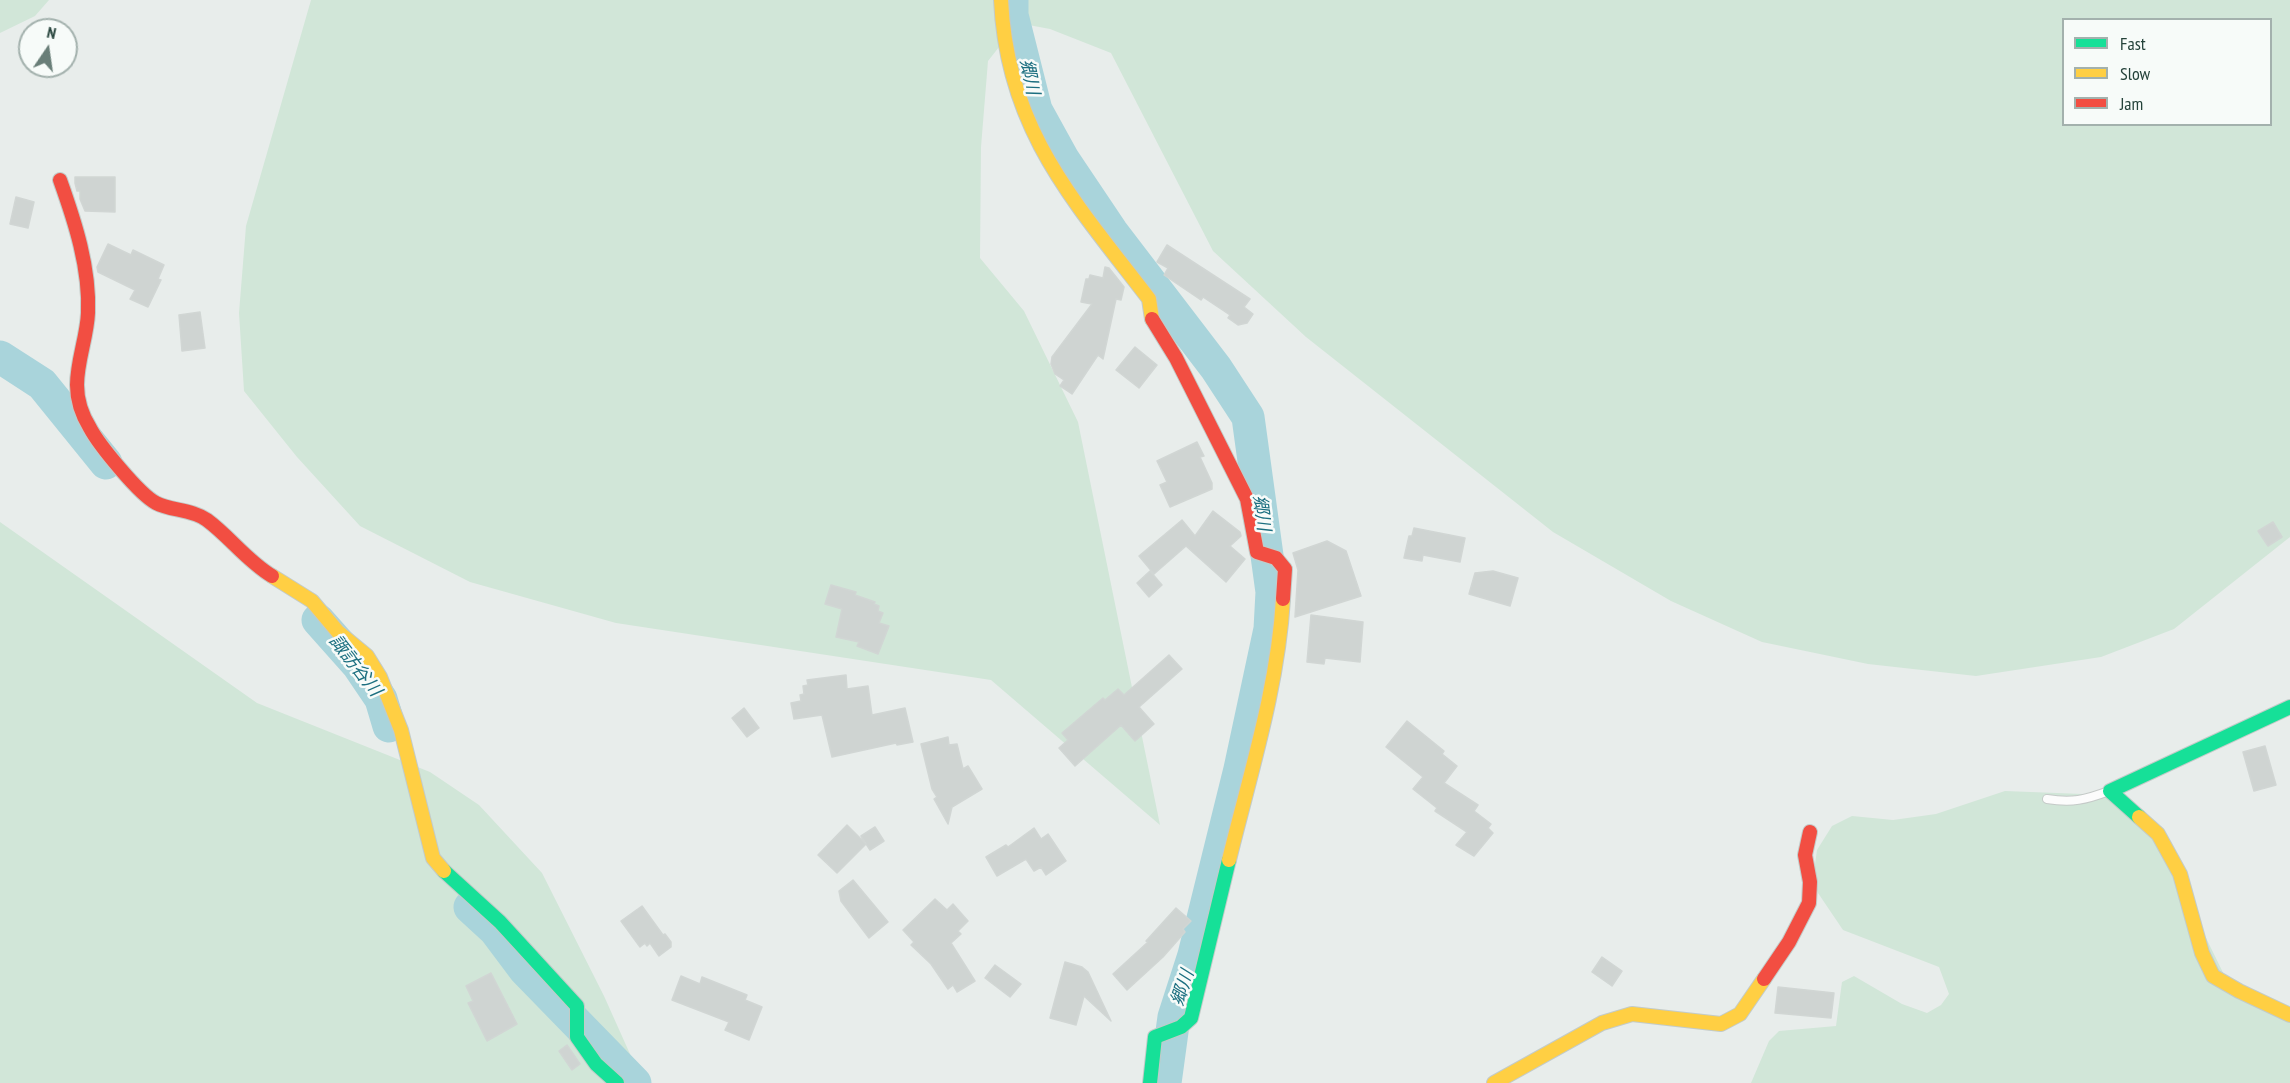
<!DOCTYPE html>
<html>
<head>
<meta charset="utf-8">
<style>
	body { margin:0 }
	#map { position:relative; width:2290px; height:1083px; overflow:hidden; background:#e8edeb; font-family:"PT Sans Narrow",sans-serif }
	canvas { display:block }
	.legend { position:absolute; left:2062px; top:18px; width:210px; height:108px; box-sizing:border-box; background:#f7fbf9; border:2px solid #a3b1ad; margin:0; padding:8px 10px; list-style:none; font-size:18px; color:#24423a }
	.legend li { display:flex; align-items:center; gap:12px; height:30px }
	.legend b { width:30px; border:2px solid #a3b1ad }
	.north { position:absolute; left:18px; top:18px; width:60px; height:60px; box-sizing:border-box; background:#f7fbf9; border:2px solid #a3b1ad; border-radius:50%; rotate:13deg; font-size:16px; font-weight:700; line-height:24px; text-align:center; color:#24423a }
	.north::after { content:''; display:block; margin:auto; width:21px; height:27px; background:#697e78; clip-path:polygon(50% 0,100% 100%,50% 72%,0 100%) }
</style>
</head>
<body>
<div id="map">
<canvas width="2290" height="1083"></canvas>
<ul class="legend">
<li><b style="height:8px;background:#16e098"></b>Fast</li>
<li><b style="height:8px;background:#ffcf43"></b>Slow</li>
<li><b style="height:8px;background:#f24e42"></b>Jam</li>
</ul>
<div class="north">N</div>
</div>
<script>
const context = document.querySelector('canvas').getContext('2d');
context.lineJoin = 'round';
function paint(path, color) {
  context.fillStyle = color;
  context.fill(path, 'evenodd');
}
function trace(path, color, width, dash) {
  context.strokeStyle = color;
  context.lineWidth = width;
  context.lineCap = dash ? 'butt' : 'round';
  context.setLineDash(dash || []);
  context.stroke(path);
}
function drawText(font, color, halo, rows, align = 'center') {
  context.font = font + ' "PT Sans Narrow","Noto Sans JP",sans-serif';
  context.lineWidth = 5;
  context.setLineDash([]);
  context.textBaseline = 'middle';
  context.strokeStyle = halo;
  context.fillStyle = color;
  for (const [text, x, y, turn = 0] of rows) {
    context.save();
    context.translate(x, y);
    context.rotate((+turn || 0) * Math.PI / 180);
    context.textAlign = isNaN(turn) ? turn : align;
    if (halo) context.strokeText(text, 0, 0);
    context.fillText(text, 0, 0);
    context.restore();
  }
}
const green = new Path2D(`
	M0,0H49L35,16L0,33Z
	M311,0H2290V537L2174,629L2101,657L1976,676L1868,664L1762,642L1671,601L1553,532L1306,337L1213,251L1111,53L1050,29L1018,23L988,61L981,147L980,258L1024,311L1078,422L1160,825L991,680L616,623L470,582L360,526L297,457L244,391L239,313L246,226ZM2064,20H2270V124H2064Z
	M0,522L257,703L430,772L479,805L542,873L604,996L643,1083H0Z
	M2005,791L2108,795L2160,844L2234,995L2290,1022V1083H1751L1769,1041L1779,1031L1836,1026L1842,982L1854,976L1902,1004L1927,1013L1941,1005L1949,994L1939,967L1843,930L1818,893L1813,879L1817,850L1832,826L1852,816L1893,820L1936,814Z`);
const river = new Path2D(`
	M1012,0V15L1036,110L1063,159L1112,232L1216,368L1248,417L1272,592L1270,629L1240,769L1194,955L1174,1017L1165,1083
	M0,357L42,384L106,463
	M318,620L358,665L381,699L389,726
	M470,907L495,930L525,970L635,1083`);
const building = new Path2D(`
	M75,177H115V212L85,211L80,199V191H77L75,183Z
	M16,197L34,202L28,228L10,224Z
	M108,244L131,255L133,250L164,265L158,279L161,280L148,307L130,299L135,290L98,272L97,267Z
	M1167,245L1250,299L1244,307L1253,314L1247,323L1238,325L1228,318L1230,315L1203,297L1201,300L1164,275L1168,268L1157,262Z
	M1105,267L1109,268L1124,287L1121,300L1116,299L1103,359L1098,355L1072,394L1060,386L1064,380L1055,374L1051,364L1052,357L1092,304L1081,302L1086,279H1089L1090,275L1103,278Z
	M200,312L205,348L182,351L179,315Z
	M1135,347L1157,365L1139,388L1116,370Z
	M1197,442L1204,456L1200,457L1212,483V489L1170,507L1160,485L1167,482L1157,461Z
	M1213,511L1240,532L1241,536L1230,546L1245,559L1226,582L1186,546L1154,574L1139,556L1182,520L1195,536Z
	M2273,522L2282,537L2268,546L2258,531Z
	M1414,528L1465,538L1460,562L1423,555L1422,561L1404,558L1409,536H1412Z
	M1327,541L1346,551L1361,596L1295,617L1298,570L1293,553Z
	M1150,571L1162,585L1149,597L1137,583Z
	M1493,571L1518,578L1510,606L1469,594L1475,573Z
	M831,585L856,592L855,595L875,602L874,604L879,606L878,611L883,613L879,623L889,626L878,654L857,646L859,642L836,637L842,609L825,604Z
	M1311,615L1363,622L1360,662L1325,658L1324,664L1307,662Z
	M1169,655L1182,669L1139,707L1154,724L1135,741L1121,725L1075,766L1059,748L1068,740L1062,733L1103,698L1105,700L1118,689L1124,695Z
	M846,675L847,689L868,686L872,715L905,708L913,742L897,745L896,743L832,757L822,715L794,719L791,703L801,701L800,695L804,694L803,686L808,685L807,680Z
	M744,708L759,728L747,737L732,718Z
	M1407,721L1444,751L1442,754L1457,766L1444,783L1478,805L1474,811L1491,824L1488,828L1493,833L1474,856L1456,845L1467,832L1435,811L1437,808L1413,789L1423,777L1386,747Z
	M948,737L949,745L957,744L963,769L968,766L982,789L952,807L948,824L934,799L937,797L932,789L921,744Z
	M2265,746L2276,785L2254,791L2243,752Z
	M847,825L866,844L837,873L818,855Z
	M875,827L884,841L870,850L861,836Z
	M1034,828L1041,839L1048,834L1066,861L1046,875L1041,867L1034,871L1026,859L997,876L986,857L1006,845L1008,847Z
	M853,880L888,922L869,938L841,901L839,891Z
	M935,899L947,910L953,904L968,921L958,931L961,934L951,943L975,981L957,992L953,985L948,989L931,964L911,945L914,942L903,930Z
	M642,906L663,935L665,934L671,942V947L659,956L650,943L647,946L645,943L640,947L621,921Z
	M1176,908L1191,921L1183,929L1185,932L1163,957L1127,990L1113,974L1148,942L1146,941Z
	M1602,957L1622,971L1612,986L1592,972Z
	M1065,962L1082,967L1088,972L1111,1021L1084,996L1076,1025L1050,1018Z
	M995,965L1021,984L1010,997L985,978Z
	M491,973L517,1024L487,1041L468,1003L473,1001L466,986Z
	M681,976L700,984L702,977L747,995L745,1000L762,1007L749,1040L725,1030L729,1022L672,1000Z
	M1778,987L1834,993L1831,1018L1775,1013Z
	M567,1045L580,1064L572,1070L559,1051Z`);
const lane = new Path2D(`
	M2047,799C2072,803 2085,800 2109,791`);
const fast = new Path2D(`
	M2139,817L2110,791L2290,707
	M444,871L500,922L577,1006V1037L596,1064L617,1083
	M1150,1083L1155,1037L1181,1027L1191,1018L1229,860`);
const slow = new Path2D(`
	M1001,0C1007,130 1074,201 1149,299L1152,319
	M272,576L312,601L338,632L367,656L380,677L401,730L433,858L444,871
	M2139,817L2158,834L2180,874L2202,953L2213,976L2239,991L2290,1015
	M1229,860C1250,774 1278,687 1283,599
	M1494,1083L1602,1023L1632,1014L1721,1024L1740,1014L1764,979`);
const jam = new Path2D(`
	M60,180C75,222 90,268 88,313C87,337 77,361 77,385C77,400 82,415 90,428C99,445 139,494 156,503C171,511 192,509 207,520C230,537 247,561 272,576
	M1152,319L1176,358L1247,499L1257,552L1276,558L1285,569L1283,599
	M1764,979L1789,942L1809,903L1810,882L1805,855L1810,832`);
const waterNames = [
	["郷川",1029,77,78],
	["郷川",1261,513,82],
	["諏訪谷川",355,666,52],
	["郷川",1183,988,-72]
];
paint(green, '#d1e6d8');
trace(river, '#a9d4db', 33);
paint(building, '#cfd4d2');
trace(building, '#d1d6d4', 1.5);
trace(lane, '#c5cac8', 10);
trace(fast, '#c3cbc8', 16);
trace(slow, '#c3cbc8', 16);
trace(jam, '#c3cbc8', 16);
trace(lane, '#fcfcfc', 8);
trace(fast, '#16e098', 14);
trace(slow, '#ffcf43', 14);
trace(jam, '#f24e42', 14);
drawText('italic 18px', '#1c6f80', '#f7fbf9', waterNames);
</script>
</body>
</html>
